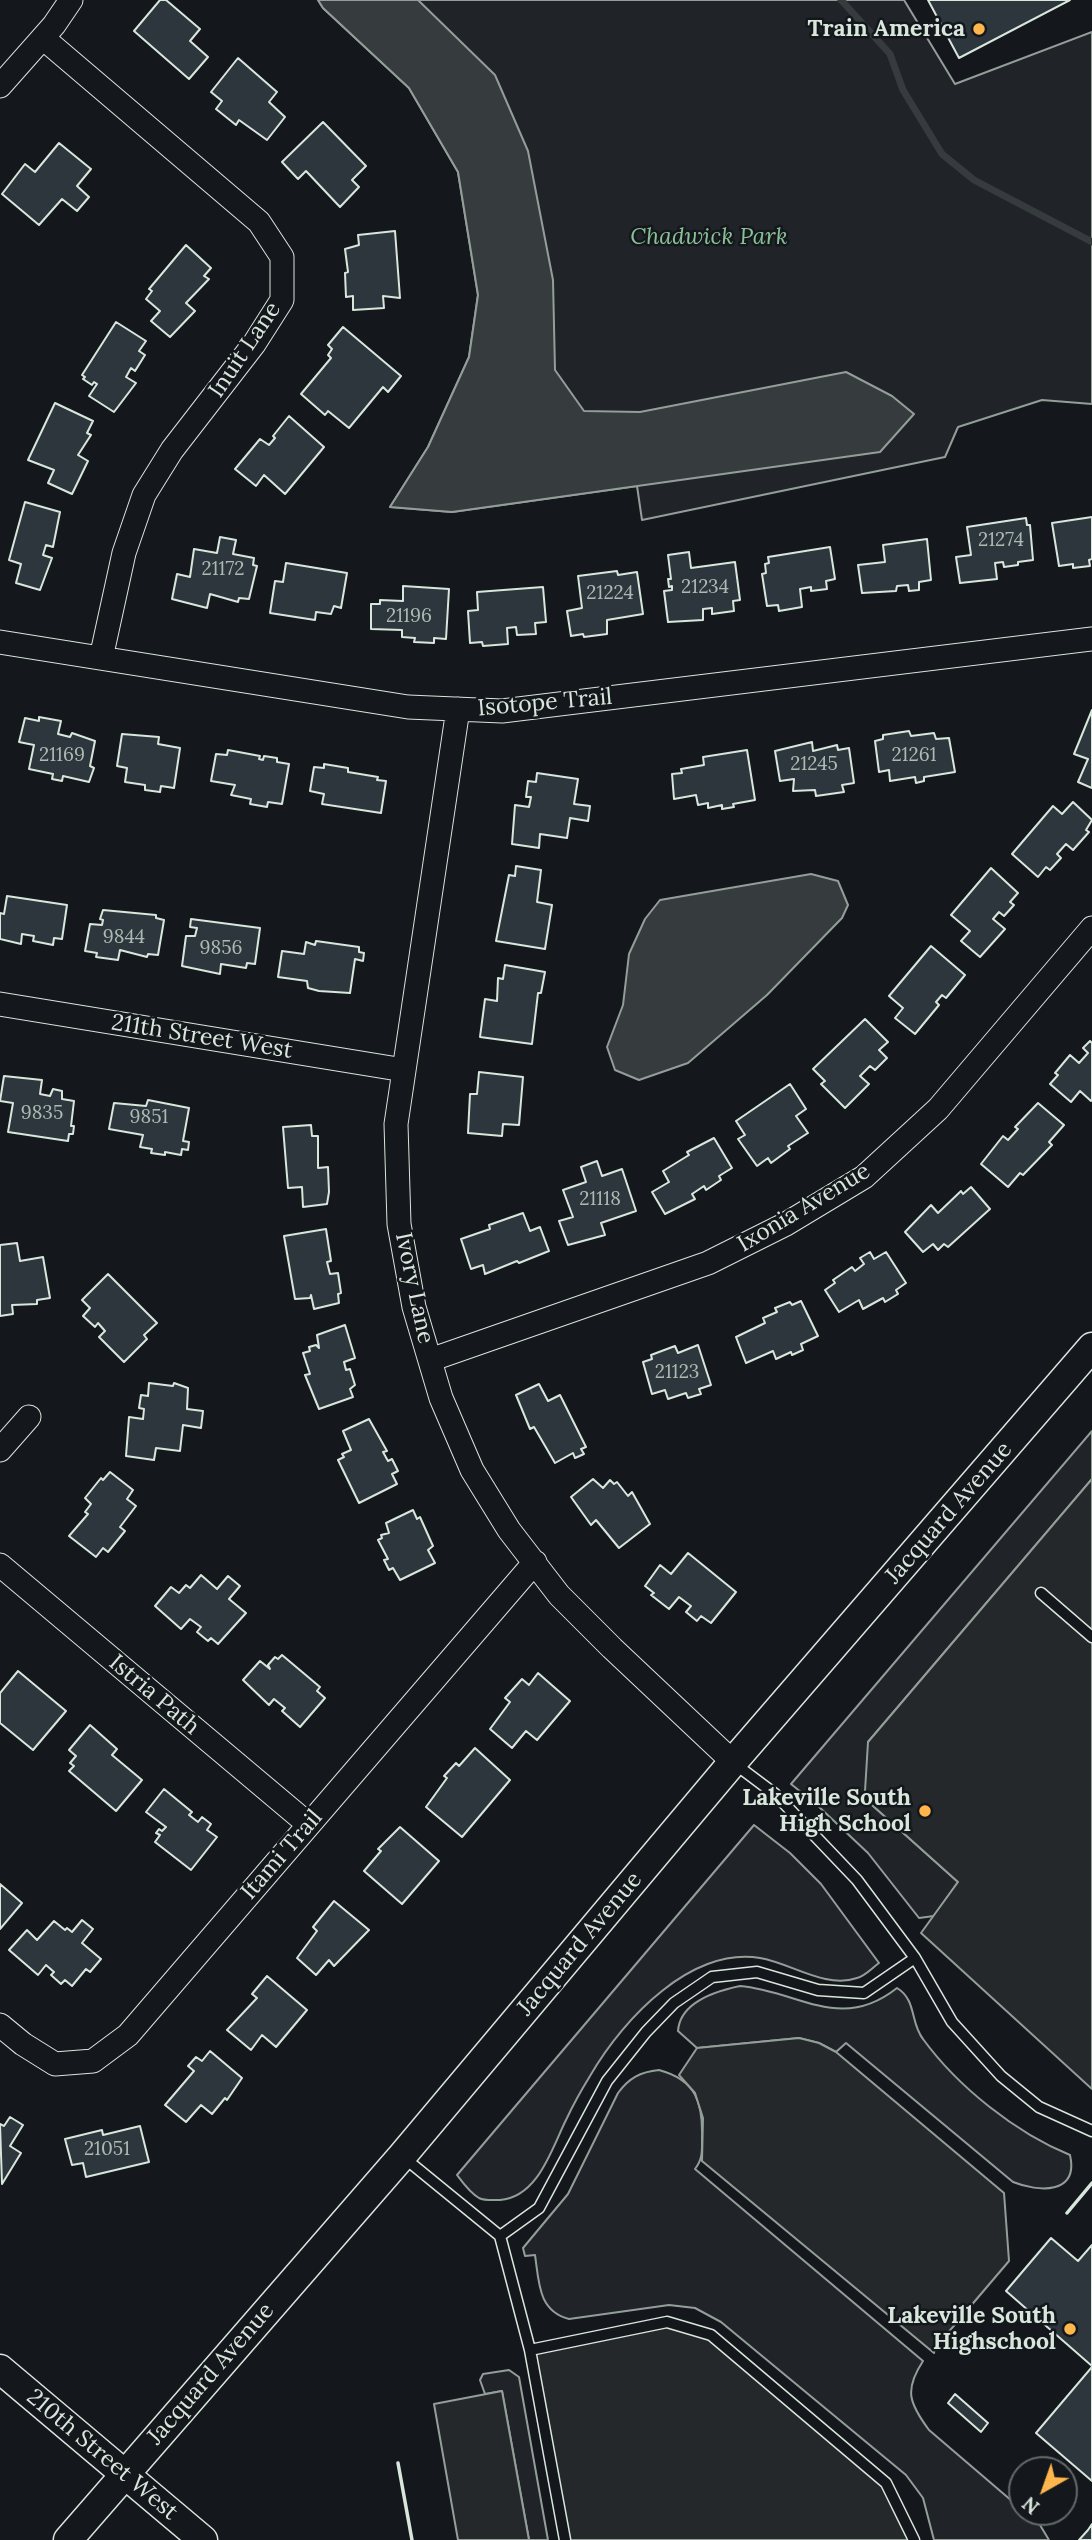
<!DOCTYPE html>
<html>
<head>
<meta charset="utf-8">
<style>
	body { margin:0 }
	#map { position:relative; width:1092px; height:2540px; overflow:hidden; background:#14181c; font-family:Lora,serif }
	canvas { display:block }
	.north { position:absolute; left:1008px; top:2456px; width:70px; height:70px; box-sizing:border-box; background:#14181c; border:2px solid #626a69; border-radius:50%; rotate:220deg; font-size:19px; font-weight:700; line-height:28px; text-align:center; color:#d8e6dc }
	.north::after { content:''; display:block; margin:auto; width:24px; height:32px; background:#ffb74d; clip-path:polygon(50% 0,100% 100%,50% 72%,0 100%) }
</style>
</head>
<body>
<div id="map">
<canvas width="1092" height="2540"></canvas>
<div class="north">N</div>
</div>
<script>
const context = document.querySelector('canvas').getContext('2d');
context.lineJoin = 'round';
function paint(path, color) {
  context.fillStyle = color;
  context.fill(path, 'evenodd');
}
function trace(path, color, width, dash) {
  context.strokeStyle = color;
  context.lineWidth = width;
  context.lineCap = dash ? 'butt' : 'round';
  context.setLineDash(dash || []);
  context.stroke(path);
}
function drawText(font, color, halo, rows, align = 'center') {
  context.font = font + ' Lora,serif';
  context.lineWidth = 5;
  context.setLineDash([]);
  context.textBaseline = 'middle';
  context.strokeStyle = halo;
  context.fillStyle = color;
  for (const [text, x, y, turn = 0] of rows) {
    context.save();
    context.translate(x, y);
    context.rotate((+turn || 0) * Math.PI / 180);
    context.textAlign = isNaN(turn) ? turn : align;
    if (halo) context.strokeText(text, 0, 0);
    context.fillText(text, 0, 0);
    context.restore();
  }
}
const green = new Path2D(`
	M318,0H904L955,84L1092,32V404L1042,400L958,427L945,457L642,520L637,486L452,512L390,507L428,447L469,357L478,295L458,172L409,88L323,8Z
	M1092,1431V1479L868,1742L872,1805L958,1882L934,1916L919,1918L868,1853L817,1805L791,1784Z
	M754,1825L790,1853L821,1884L879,1963C872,1968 865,1976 857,1978C825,1989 791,1963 760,1958C724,1952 689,1969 662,1991C634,2013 608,2045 590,2076C582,2089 574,2103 567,2118C552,2147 539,2197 500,2200C494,2200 485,2201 479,2198C470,2193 463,2183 457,2175Z
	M740,1986C799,1991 840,2033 897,1988C917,2000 910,2023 923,2039C958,2087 1016,2133 1070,2155C1079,2195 1038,2192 1013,2182L846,2043L836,2052L819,2043L799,2038L697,2048L678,2031C680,2002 716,1991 740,1986Z
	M659,2070C696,2080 703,2102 702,2138C702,2150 703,2159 695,2169L923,2361C904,2390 909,2403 929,2430L1040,2525L1049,2540H934L923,2498L906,2475L721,2322L695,2308L669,2305L569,2319C538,2311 539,2282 535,2255L525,2256L523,2248L568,2194L618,2093C629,2078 640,2072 659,2070Z
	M509,2370L519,2377L548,2540H529L502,2391L485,2394L480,2380L483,2374Z`);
const parking = new Path2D(`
	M1092,1479V2089L921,1933L958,1882L872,1805L865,1791L868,1742Z
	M799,2038L819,2043L836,2052L1004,2193L1009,2261L935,2348L934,2353L702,2161L703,2118L695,2093L679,2075L697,2048Z
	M667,2322L711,2335L886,2483L914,2540H565L530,2350Z
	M502,2391L529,2540H458L434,2404Z`);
const water = new Path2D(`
	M318,0H418L495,75L528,151L553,280L555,370L584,411L640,412L846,372L892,396L914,414L880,452L452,512L390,507L428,447L469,357L478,295L458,172L409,88L323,8Z
	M811,874L838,881L848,905L842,918L767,995L688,1063L639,1080L615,1070L607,1047L623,1005L629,954L645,919L660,900Z`);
const stream = new Path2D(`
	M841,0L890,54L903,90L942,154L974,180L1092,242`);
const building = new Path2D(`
	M160,0H166L200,29L190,41L208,57L189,79L134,31Z
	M928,0H1070L959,58Z
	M238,58L277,92L269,102L285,117L267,140L239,120L236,125L216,109L222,101L211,92Z
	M323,122L366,166L352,180L359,187L340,207L306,171L298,179L282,162Z
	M59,143L91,169L77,186L89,197L77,211L62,199L39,225L2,194L25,164L35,172Z
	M395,231L400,298L383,296L384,308L353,310V296L346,297L345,273L348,272L345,249L359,245L358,235Z
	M186,245L211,268L204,276L209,279L186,303L195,311L170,337L151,321L160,311L146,299L152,291L149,289Z
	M116,322L146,341L139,351L145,355L135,371L131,368L126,377L136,383L114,412L89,396L97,384L94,382L92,385L83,379L85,377L82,375Z
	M343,327L401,376L388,392L383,387L349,428L328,411L325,415L301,394L331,358L328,355L332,349L328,345Z
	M55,403L93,421L87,433L91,435L78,455L88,461L72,494L48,483L54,470L28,460Z
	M289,416L324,447L285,494L264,475L256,486L235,469L260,439L269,445L275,438L273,436Z
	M25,502L60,512L53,547L46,545L43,555L52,558L40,590L16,583L21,564L9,560Z
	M1092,517V559L1089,560L1090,566L1073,568V564L1059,566L1052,523Z
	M1026,518L1027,525H1030L1033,560L1018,562V565L1004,567L1003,562L995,563L997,579L960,583L956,557L971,555L967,527Z
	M220,537L236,540L233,554L254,558L253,565L257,566L249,599L239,598L238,602L210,594L207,608L172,599L177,574L190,577L194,549L217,553Z
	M927,539L931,580L919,582V590L909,591L908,585L897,586L896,591L862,593L858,565L885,562L883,545Z
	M830,547L835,579L826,581L827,589L811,591V587L800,589L802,607L779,611L778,605L767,606L762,574L766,573L765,564L769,563L768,557Z
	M689,552L691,568L735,562L740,600L733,601L734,611L712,614V608L703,609V620L668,622L664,591L672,590V586L669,587L668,579H671L668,555Z
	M286,563L347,573L341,608L334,606L331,614L316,612L315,620L270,613L275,581L283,582Z
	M617,571L618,575L637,572L643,614L607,620V634L584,637L583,634L571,636L567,611L582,608L578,576Z
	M403,586L449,589L446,639L434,638V643L414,642L415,638L402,637V630L371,629V604H380V600L403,601Z
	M543,587L546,622L535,623L536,634L517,635L516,627L507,628L508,644L483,646L482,642L470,643L468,611L478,610L477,592Z
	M1092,710V788L1078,782L1088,759L1074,754Z
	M39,717L61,721L58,734L70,737L72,733L95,741L90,766L94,768L89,782L63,776L62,781L52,779L53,774L29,769L34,745L19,742L25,718L39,721Z
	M909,731L911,736L934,733L936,739L949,738L955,772L924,777V781L916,783L915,777L890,781L889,770L879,772L875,741L883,739V735Z
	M122,734L159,737L158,744L180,748L174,788L161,786L160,792L145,790V785L125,782L127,768L117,766Z
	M812,742L813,751L837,745L838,750L849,748L854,783L842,785L844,792L816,796L815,790L793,791L794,779L780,781L775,751Z
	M228,750L260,756L259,759L263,760L264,756L277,758V762L289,764L282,804L268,802L267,807L250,804L251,799L231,795L235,785L211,781L216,754L227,755Z
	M747,750L755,800L733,804L734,807L722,809V805L708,808V803L698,805L696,795L674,799L672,774L682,773L681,769L704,765L703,757Z
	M324,764L348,768V772L378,777L377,780L386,781L381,813L322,804L324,794L310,791L314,767L324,768Z
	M537,773L578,779L574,804L590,806L588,821L570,818L567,838L540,834L539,848L512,844L515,805L529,807L531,797H526L528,781L536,782Z
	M1073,802L1092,820L1086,830L1089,832L1073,850L1066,844L1057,854L1061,858L1050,870L1046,867L1038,877L1012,854L1053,806L1062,814Z
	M516,866L541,870L537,902L552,905L545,949L496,941L509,875L515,876Z
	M991,868L1018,893L1010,902L1014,905L1004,916L999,912L993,919L1005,929L980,957L961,941L970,931L951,915Z
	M7,896L67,905L62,939L54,938L53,945L33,941L34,936L22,934L21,944L0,939V913L4,914Z
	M103,910L156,915V918L164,920L158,955L148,954L147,957L120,950L118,960L96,957L97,953L85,951L90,924L102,925L103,920L100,919Z
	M191,919L260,928L255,964L247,963L246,968L221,964L220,974L182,966L186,936H195L197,928L190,927Z
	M316,941L359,947V952L364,953L363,961L355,959L350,993L319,991L308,988L307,981L278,977L282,951L304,954L306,942L315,945Z
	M931,946L965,975L946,998L942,995L936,1002L939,1005L915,1034L895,1018L903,1008L889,996Z
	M505,965L545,972L541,993H538L532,1044L480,1037L485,999L497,1001L498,978L503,979Z
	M865,1019L888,1042L879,1050L887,1058L875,1070L870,1066L860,1076L869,1084L845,1108L821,1084L825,1081L813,1069Z
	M1090,1041L1092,1043V1099L1091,1101L1080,1091L1071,1102L1050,1084L1058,1075L1055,1073L1070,1055L1079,1063L1088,1053L1083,1048Z
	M479,1072L523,1077L519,1125L503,1124L502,1136L468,1133L470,1094H477Z
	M4,1076L42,1080L40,1094L50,1096L53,1089L62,1091V1099L74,1101L71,1126H74L73,1134H69L68,1141L8,1132L13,1103L0,1101Z
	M790,1084L806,1109L796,1116L808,1133L788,1146L790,1149L771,1163L768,1158L757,1166L738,1139L745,1135L736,1121Z
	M148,1100L189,1108L183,1141L189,1142L188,1150L182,1149L181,1155L165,1152V1155L151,1153L152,1149L140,1147L143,1135L109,1129L114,1103L146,1106Z
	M1038,1103L1064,1125L1049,1142L1052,1145L1023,1175L1020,1173L1008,1187L981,1164L1003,1136L1008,1140L1018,1129L1015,1127Z
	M311,1125L312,1136H318V1168L328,1167L329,1192L327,1204L303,1207L302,1187L288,1188L283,1127Z
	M714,1138L732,1168L719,1176L721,1180L706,1190L704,1186L692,1194L695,1199L665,1214L652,1192L669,1182L663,1171L689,1155L687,1152Z
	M597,1161L602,1176L622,1169L636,1211L601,1223L605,1235L568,1245L559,1221L573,1217L563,1190L586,1182L581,1167Z
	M971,1187L990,1209L948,1247L944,1244L938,1250L933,1244L923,1252L905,1232L931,1205L938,1213L961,1191L963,1194Z
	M523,1213L530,1231L540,1227L549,1251L519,1263L517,1261L485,1274L483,1265L471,1269L461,1239L490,1229L489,1225Z
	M326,1229L331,1261L327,1262L330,1274L338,1273L341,1293L338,1294L339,1303L314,1309L311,1295L310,1298L295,1299L284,1236Z
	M17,1243L20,1261L43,1257L50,1298L37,1300V1304L12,1305L13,1314L0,1316V1245Z
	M870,1252L874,1259L886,1252L906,1283L896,1290L898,1294L885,1302L883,1298L863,1309L859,1300L839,1312L825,1290L835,1283L833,1280L852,1267L855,1271L864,1264L860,1258Z
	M108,1274L157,1323L144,1335L147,1339L124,1362L99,1337L105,1331L98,1323L95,1327L83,1316L90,1308L82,1300Z
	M801,1301L818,1336L801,1344L803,1350L792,1355L791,1352L776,1359L773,1351L746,1363L736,1337L765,1323L763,1318L777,1312L775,1308L790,1302L792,1305Z
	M345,1325L355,1358L344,1362L346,1370L350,1369L355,1385L350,1389L353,1397L319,1409L305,1375L310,1374L303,1353L310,1351L309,1347L316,1345L319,1348L317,1335Z
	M698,1345L711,1385L699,1389L701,1394L688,1398L686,1393L668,1399L665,1390L652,1394L643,1362L652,1359L651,1355L675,1346L678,1353Z
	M149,1383L173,1386L174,1383L188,1388L187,1409L203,1411L201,1428L183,1425L180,1451L156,1448L154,1460L126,1456L129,1417L143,1419L144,1409L139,1408L141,1395L148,1396Z
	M539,1384L548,1401L560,1395L586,1447L581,1449L584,1454L575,1458L573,1453L555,1463L534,1427L530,1429L516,1395Z
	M369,1419L387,1451L383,1452L388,1461L392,1459L398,1471L392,1474L397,1484L359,1503L338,1460L344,1457L342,1454L351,1450L343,1431Z
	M110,1472L133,1490L127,1499L136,1506L120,1527L125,1531L108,1552L103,1548L96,1557L69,1536L88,1514L85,1512L91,1504L85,1498L101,1478L103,1480Z
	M593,1479L603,1488L610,1480L614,1484L617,1482L628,1496L632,1492L650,1524L619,1548L596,1520L591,1525L571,1497Z
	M413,1510L417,1519L420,1517L433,1546L428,1550L435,1563L400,1580L393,1568L389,1570L384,1560L388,1559L378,1540L382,1538L381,1535L389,1533L386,1523Z
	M688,1553L736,1592L711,1623L701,1616L697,1621L686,1612L691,1606L679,1597L669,1609L651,1595L654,1593L645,1586L660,1565L671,1574Z
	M201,1575L217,1589L228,1576L240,1586L229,1599L246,1613L218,1644L211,1638L208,1641L197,1632L201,1627L190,1619L181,1629L155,1606L171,1587L179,1593L186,1585L190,1588Z
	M282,1655L320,1687L317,1691L325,1698L300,1727L282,1711L285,1708L274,1699L269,1705L243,1680L260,1661L270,1669L268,1665L275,1657L278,1659Z
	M18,1671L66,1711L33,1750L0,1723V1693Z
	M538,1673L570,1701L537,1740L526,1731L512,1748L490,1729L510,1702L505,1698L522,1679L529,1685Z
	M90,1725L117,1749L112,1755L142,1780L116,1811L69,1771L74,1766L70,1763L76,1756L69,1750Z
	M475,1748L510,1780L462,1837L426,1807L447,1778L444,1776L456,1763L459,1766Z
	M164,1789L192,1812L189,1815L198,1822L202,1817L211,1824L207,1830L217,1837L191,1870L155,1842L160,1835L156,1833L159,1829L162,1831L166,1827L146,1812Z
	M400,1827L439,1861L402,1904L364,1871L381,1851L378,1849Z
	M0,1884L22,1903L0,1929Z
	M334,1901L369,1930L334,1966L329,1960L316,1975L297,1958L317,1931L313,1927Z
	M82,1920L93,1929L82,1943L101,1959L90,1972L86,1969L72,1986L65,1980L61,1984L51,1975L54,1972L46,1965L38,1975L9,1950L27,1930L37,1940L54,1921L65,1930L67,1928L72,1932Z
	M267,1976L307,2010L276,2047L262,2035L251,2050L227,2030L257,1998L252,1994Z
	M210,2051L242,2078L227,2100L225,2098L212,2114L201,2105L186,2122L165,2105L194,2071L188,2066L196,2057L202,2061Z
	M10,2117L23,2125L10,2146L21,2153L2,2184L0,2124L4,2126Z
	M140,2126L149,2162L86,2177L83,2163L72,2165L65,2139L102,2130L103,2135Z
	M1051,2238L1078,2261L1092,2245V2366L1006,2291Z
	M1092,2367V2481L1036,2433Z
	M955,2394L988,2423L981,2432L948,2403Z
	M1092,2524V2540H1079L1088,2530Z`);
const service = new Path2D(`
	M1041,1593L1092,1637
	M735,1764L775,1794L857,1880L915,1958L952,2022L1001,2076L1039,2107L1092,2131
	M402,2156L500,2236L530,2350L565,2540
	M500,2236L539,2208L607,2081L646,2032L674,2003L712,1977L757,1972L818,1990L864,1993L915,1958
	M530,2350L667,2322L711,2335L886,2483L914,2540`);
const minor = new Path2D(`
	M43,38L259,222L282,257V300L254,344L172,450L144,495L124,553L101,658
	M0,86L54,25L71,0
	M0,642L408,707L502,711L1092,639
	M458,709L396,1124L399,1224L414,1307L441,1398L472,1470L509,1530L559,1595L612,1648L733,1762
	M0,1004L404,1070
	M430,1360L708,1263L786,1224L864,1177L938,1109L1092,928
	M0,1450L29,1417
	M0,1565L308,1824
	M0,2025L23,2044L55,2064L93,2061L128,2035L535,1562`);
const tertiary = new Path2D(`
	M0,2369L203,2540
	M68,2540L402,2156L733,1762L1092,1347`);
const wall = new Path2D(`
	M1067,2213L1092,2183
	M398,2463L412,2540`);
const markers = [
	[979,29,7,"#ffb74d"],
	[925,1811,7,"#ffb74d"],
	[1070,2329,7,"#ffb74d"]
];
const numberNames = [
	["21274",1001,541],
	["21172",223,570],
	["21234",705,588],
	["21224",610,594],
	["21196",409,617],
	["21169",62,756],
	["21261",914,756],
	["21245",814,765],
	["9844",124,938],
	["9856",221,949],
	["9835",42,1114],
	["9851",149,1118],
	["21118",600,1200],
	["21123",677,1373],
	["21051",107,2150]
];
const poiNames = [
	["Train America",965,29],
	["Lakeville South",911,1798],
	["High School",911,1824],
	["Lakeville South",1056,2316],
	["Highschool",1056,2342]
];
const parkNames = [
	["Chadwick Park",709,237]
];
const streetNames = [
	["Inuit Lane",245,350,-56],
	["Isotope Trail",545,703,-5],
	["211th Street West",202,1037,9],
	["Ixonia Avenue",804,1208,-31],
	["Ivory Lane",414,1288,78],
	["Jacquard Avenue",949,1513,-49],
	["Istria Path",154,1695,40],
	["Itami Trail",282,1855,-49],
	["Jacquard Avenue",580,1944,-50],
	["Jacquard Avenue",211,2374,-49],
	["210th Street West",102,2455,40]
];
paint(green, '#202428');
trace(green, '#939e99', 2);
paint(parking, '#24282b');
trace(parking, '#939e99', 2);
paint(water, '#363b3e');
trace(water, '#939e99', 2);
trace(stream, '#363b3e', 7);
paint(building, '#2c363c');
trace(building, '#d8e6dc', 2);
trace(service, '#d8e6dc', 13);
trace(minor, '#d8e6dc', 25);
trace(tertiary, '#d8e6dc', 31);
trace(service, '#14181c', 10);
trace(minor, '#14181c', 23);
trace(tertiary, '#14181c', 28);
trace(wall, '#d8e6dc', 3.5);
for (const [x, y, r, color] of markers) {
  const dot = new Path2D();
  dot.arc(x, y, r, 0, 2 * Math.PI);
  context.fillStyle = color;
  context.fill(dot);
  trace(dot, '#14181c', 2.5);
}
drawText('19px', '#adbab4', null, numberNames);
drawText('bold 23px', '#d8e6dc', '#14181c', poiNames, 'right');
drawText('italic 23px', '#8ac095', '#14181c', parkNames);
drawText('23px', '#d8e6dc', '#14181c', streetNames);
</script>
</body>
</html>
